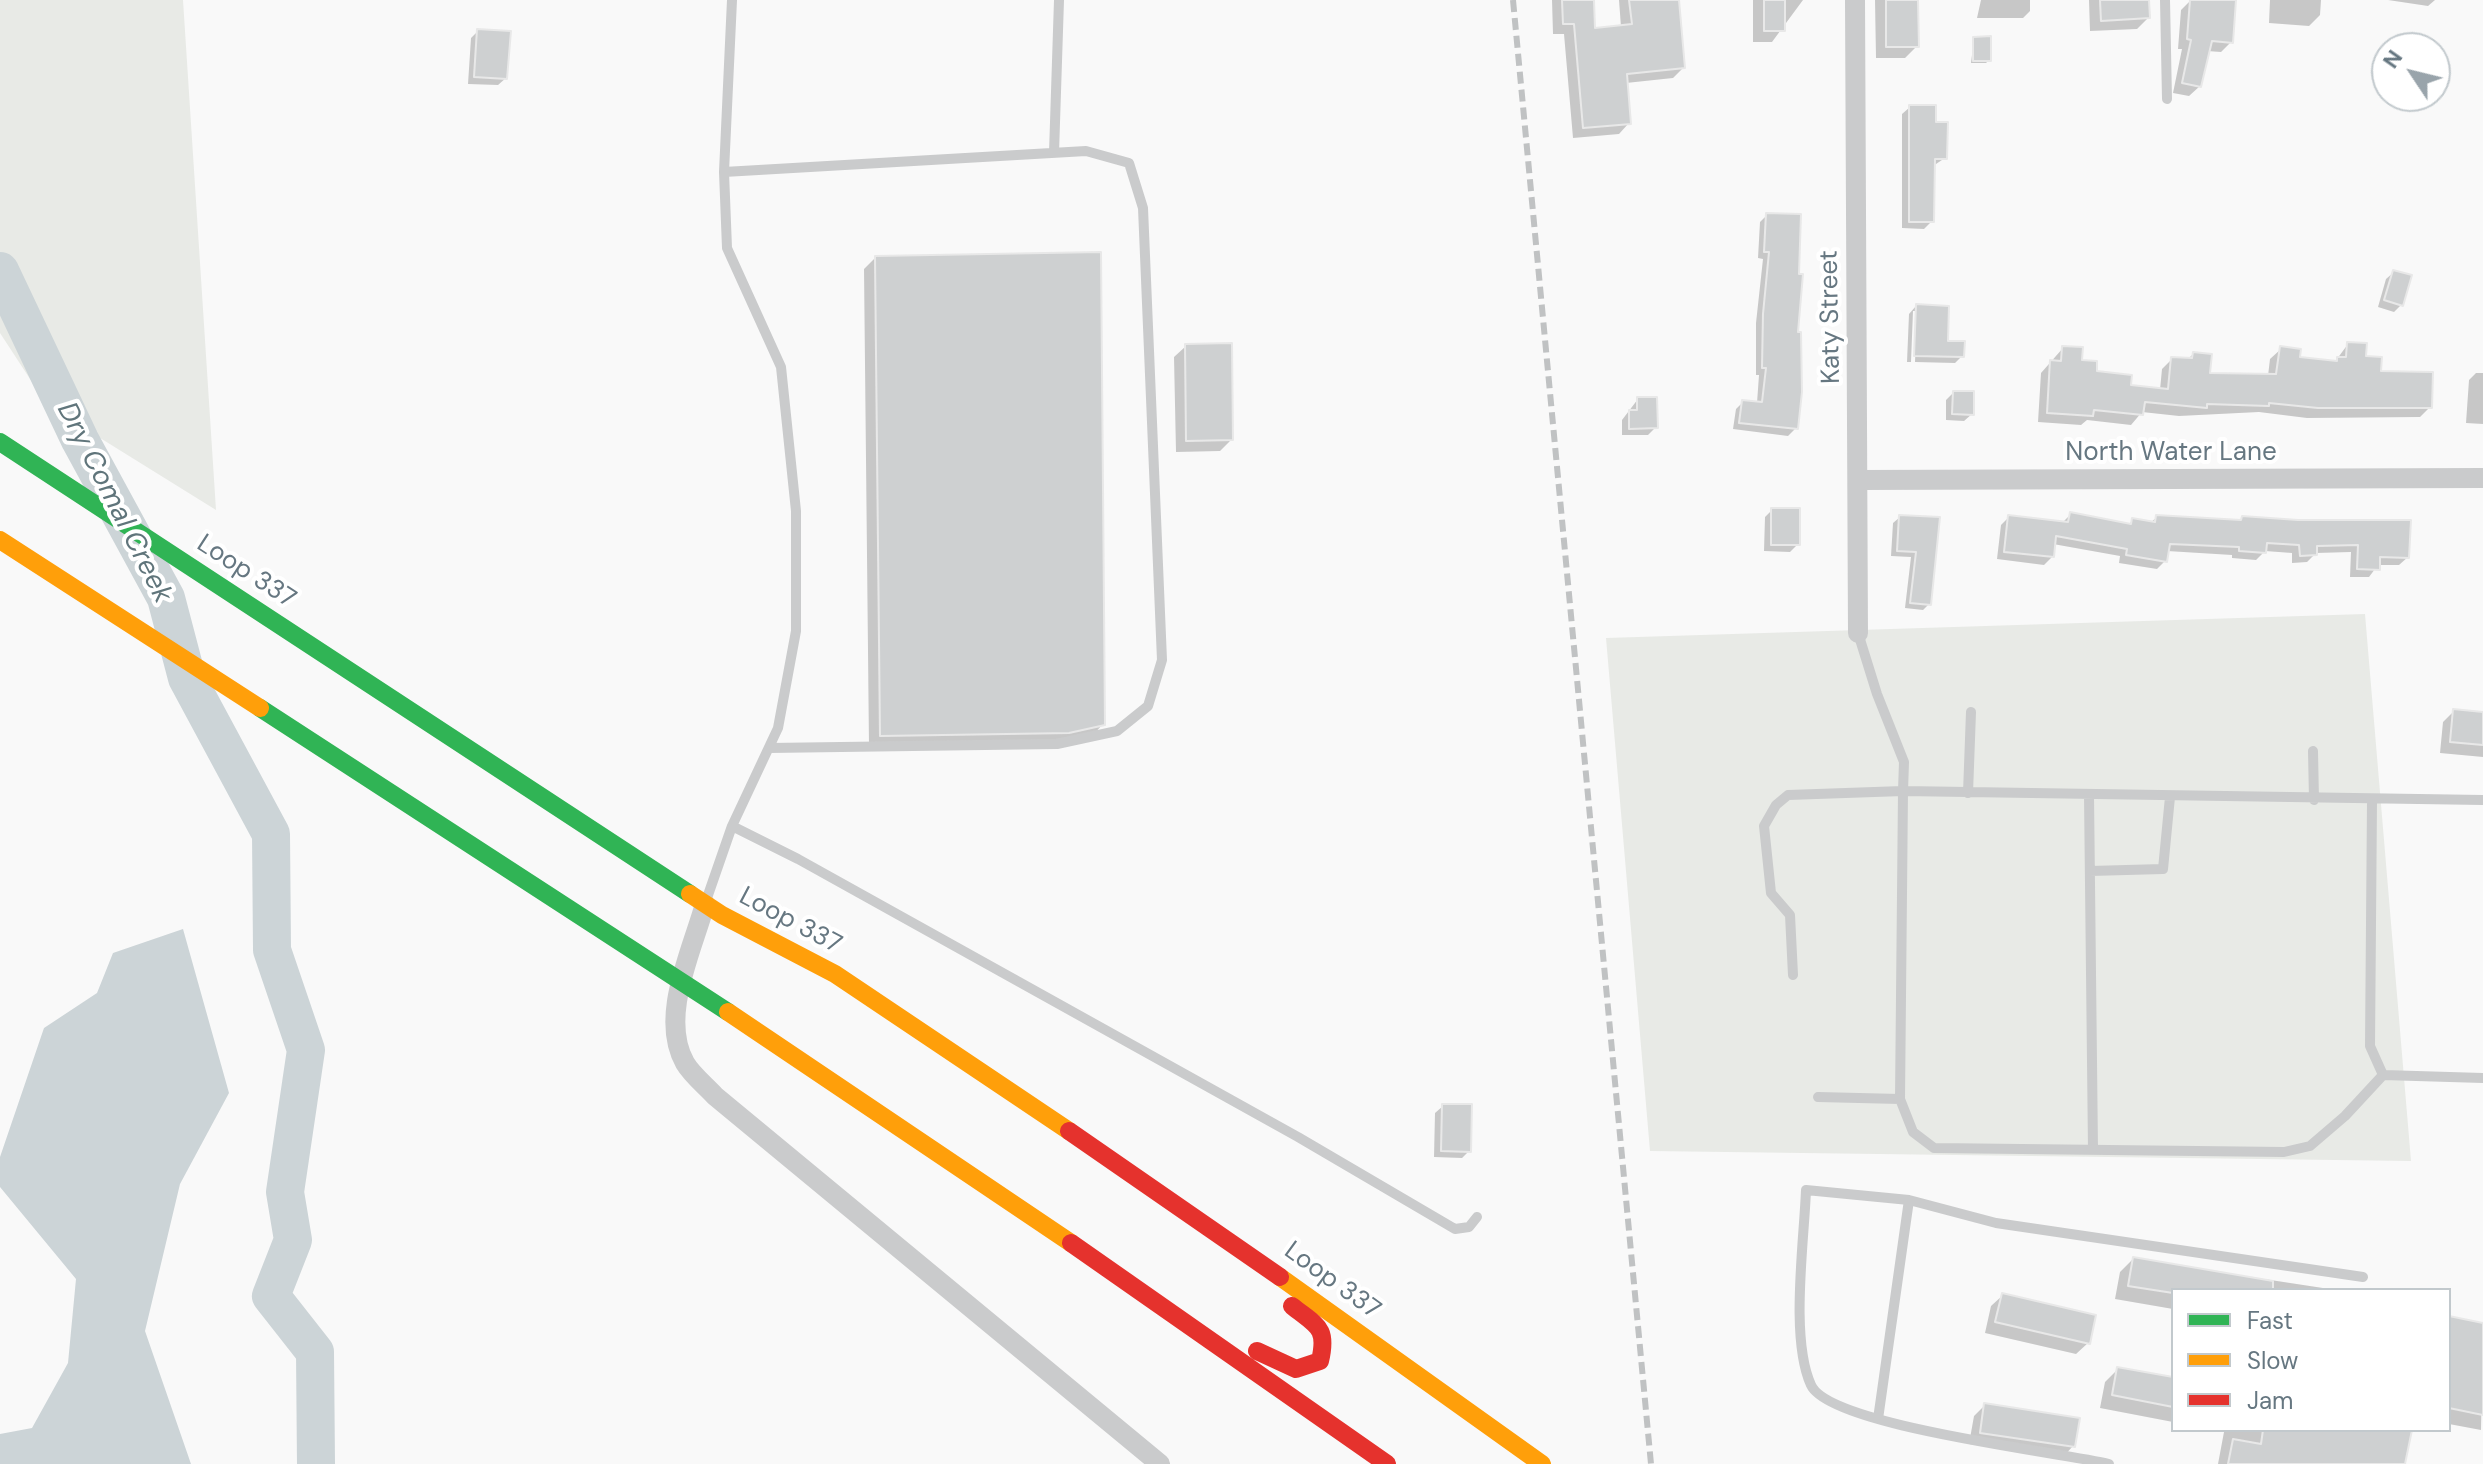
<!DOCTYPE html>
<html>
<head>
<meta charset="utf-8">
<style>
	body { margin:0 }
	#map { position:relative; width:2483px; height:1464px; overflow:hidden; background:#f9f9f9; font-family:"DM Sans",sans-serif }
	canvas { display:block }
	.legend { position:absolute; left:2171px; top:1288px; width:280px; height:144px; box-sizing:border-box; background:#fff; border:2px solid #c2c9cd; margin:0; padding:10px 14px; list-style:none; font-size:24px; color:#667781 }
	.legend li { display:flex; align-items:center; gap:16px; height:40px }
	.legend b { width:40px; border:2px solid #c2c9cd }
	.north { position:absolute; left:2371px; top:32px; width:80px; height:80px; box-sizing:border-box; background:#fff; border:2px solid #c2c9cd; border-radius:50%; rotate:305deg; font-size:22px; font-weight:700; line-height:32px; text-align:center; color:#667781 }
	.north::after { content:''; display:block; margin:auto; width:28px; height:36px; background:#99a4ab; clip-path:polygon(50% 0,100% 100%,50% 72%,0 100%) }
</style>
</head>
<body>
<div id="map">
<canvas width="2483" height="1464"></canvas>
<ul class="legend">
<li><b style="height:10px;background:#30b455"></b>Fast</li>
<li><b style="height:10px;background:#ff9f0a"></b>Slow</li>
<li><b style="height:10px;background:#e5322d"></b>Jam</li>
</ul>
<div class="north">N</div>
</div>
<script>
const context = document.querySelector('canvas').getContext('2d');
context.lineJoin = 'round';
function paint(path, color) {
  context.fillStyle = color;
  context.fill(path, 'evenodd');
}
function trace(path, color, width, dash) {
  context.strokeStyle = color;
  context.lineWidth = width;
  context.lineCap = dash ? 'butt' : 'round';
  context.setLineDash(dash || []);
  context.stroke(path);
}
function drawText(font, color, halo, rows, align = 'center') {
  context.font = font + ' "DM Sans",sans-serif';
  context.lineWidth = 8;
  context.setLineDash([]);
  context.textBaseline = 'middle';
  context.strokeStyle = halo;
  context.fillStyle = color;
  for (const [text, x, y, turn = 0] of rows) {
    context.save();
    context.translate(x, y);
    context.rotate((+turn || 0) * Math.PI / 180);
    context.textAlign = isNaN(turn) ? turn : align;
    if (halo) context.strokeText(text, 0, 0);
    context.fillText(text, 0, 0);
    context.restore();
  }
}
const green = new Path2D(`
	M0,0H183L216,510L47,405L0,333Z
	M2365,614L2411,1161L1650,1151L1606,638Z`);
const water = new Path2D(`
	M183,929L229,1093L180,1184L145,1331L191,1464H0V1434L32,1428L68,1363L76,1279L0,1187V1157L44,1028L97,993L113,953Z`);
const shadow = new Path2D(`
	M1552,0H1592L1593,30L1621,27L1619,0H1677L1683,68L1673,78L1626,83L1629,123L1619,134L1573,138L1564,34H1553Z
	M1753,0H1803L1772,42H1753Z
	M1875,0H1916L1917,46L1905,58H1876Z
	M1981,0H2030V11L2023,18H1977Z
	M2089,0H2147L2148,18L2137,29L2090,31Z
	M2191,0H2234L2231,42L2221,52L2207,51L2200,86L2189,96L2173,93L2182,49H2178L2181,10Z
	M2270,0H2321L2320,15L2309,26L2269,23Z
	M2388,0H2435L2428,6Z
	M478,31L506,78L498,85L468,84L471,38Z
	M1974,39L1989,60L1986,63H1971Z
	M1910,107L1934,124L1945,158L1933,166L1932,221L1924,229L1902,228V114Z
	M1767,215L1795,334L1796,428L1788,436L1733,429L1736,409L1743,402L1757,403L1759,375H1756V323L1763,259L1758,258L1760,222Z
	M875,258L1103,724L1092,736L1056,744L869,747L864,269Z
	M2394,272L2401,305L2394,312L2378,307L2386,279Z
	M1916,306L1946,343L1962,356L1955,363L1915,362L1917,311H1913L1911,362H1907L1909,314Z
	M2348,344L2379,373L2430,407L2420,417L2307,418L2259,412L2179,416L2142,412L2131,425L2087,420L2081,425L2038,422L2041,373L2063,348L2094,373L2129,386L2160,390L2162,369L2172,359L2187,360L2193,354L2208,375L2268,376L2270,359L2281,349L2298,359L2334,363Z
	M1186,346L1231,440L1220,451L1176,452L1174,357Z
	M2476,373H2483V424L2466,423L2469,380Z
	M1953,393L1972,414L1964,421L1946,420V400Z
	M1638,399L1656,427L1648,435H1622V420Z
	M1772,510L1798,544L1790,552L1764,551L1765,517Z
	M2070,515L2128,525L2133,520L2150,523L2157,517L2298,522L2408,557L2399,565H2378L2369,577H2350L2351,552L2316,553L2307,562L2292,563V553L2265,551L2256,560L2232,558V555L2167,551L2165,561L2157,569L2119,563L2120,556L2053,544L2052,557L2044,565L1997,559L2001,525L2009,517L2062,523Z
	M1900,517L1938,519L1929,604L1923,610L1905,608L1911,557L1891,556L1893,523Z
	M2454,711L2483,714V757L2440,753L2443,722Z
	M1443,1106L1469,1151L1462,1158L1434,1157L1435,1113Z
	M2133,1259L2336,1290H2173V1309L2115,1299L2120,1272Z
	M2003,1295L2088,1343L2076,1354L1985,1333L1991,1306Z
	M2449,1318L2483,1325L2481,1430L2449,1424Z
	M2118,1369L2173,1379V1422L2100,1408L2105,1382Z
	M1985,1405L2073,1446L2062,1458L1969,1444L1974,1416Z
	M2215,1430H2410L2403,1464H2218L2224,1432Z`);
const river = new Path2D(`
	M0,271L80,440L166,598L187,678L271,834L272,950L306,1050L285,1192L293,1240L271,1296L315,1352L316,1464`);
const building = new Path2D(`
	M1562,0H1594L1595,28L1632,24L1629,0H1679L1685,68L1627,74L1631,124L1583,128L1574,24H1563Z
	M1764,0H1785V31H1764Z
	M1886,0H1918L1919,47H1886Z
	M2100,0H2149L2150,18L2101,21Z
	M2190,0H2236L2233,43L2212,41L2201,87L2182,83L2191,40L2187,39Z
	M477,29L511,31L507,79L474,77Z
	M1991,36V61H1973V37Z
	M1909,105H1936V122H1948L1947,159H1935L1934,222H1909Z
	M1766,213L1801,214L1799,274H1803L1798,332H1801L1802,392L1798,429L1739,423L1742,400L1762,402L1766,368H1762L1763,314L1769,252H1764Z
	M1101,252L1105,725L1069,733L880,736L875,256Z
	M2393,270L2412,275L2403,306L2384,300Z
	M1916,304L1949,306L1948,341H1965L1964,357L1914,356Z
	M2347,342L2367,343L2366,356L2382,357L2381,371L2433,372L2432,408H2318L2269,403V406L2207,404V408L2145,402L2143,415L2094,410L2093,416L2047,413L2050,360L2061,361L2062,346L2083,347L2082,360L2097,361V371L2132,375L2131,385L2168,389L2171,357L2192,358L2193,352L2212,354L2210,373L2276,374L2280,346L2301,349L2300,357L2337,361V357H2346Z
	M1232,343L1233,440L1186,441L1185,344Z
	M1953,391H1974V415L1952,414Z
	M1637,397H1657L1658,428L1629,429V410H1637Z
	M1771,508H1800V545H1771Z
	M2070,512L2131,524L2132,518L2155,522L2156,515L2241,520L2242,516L2298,520H2411L2409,558L2380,557V570L2357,569L2358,545L2317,546V555L2300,556L2299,545L2267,543L2266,553L2239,551V547L2170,544L2167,562L2126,555L2127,549L2056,536L2054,557L2004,552L2008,515L2068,522Z
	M1899,515L1940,517L1931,605L1910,603L1916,552L1897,551Z
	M2453,709L2483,712V745L2450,742Z
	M1442,1104H1472L1471,1152L1441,1151Z
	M2133,1257L2273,1281V1290H2173V1293L2128,1286Z
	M2002,1293L2096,1315L2090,1344L1995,1322Z
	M2449,1316L2483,1323V1415L2449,1408Z
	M2117,1367L2173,1377V1407L2112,1395Z
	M1984,1403L2080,1418L2075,1447L1980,1433Z
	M2263,1430H2412L2405,1464H2228L2233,1439L2261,1444Z`);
const lane = new Path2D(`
	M2165,0L2167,99
	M1054,153L1059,0
	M724,172L1086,151L1129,163L1143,208L1162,660L1148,706L1117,731L1057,744L769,748
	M2313,751L2314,800
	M1968,793L1971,712
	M2089,795L2093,1150
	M2483,800L1903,791L1900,1099L1913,1132L1934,1148L2284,1152L2310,1146L2345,1116L2383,1075L2483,1078
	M2372,801L2370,1046L2383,1075
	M732,826L798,859L1298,1137L1455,1229L1469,1227L1477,1217
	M2090,871L2163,869L2170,797
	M707,898L732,826L778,728L796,631V511L781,367L727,248L724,172L732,0
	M1793,975L1790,915L1771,893L1764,826L1776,805L1788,795L1903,791L1904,762L1877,694L1858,633
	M1818,1097L1900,1099
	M1878,1419L1909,1200
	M2109,1464C2059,1452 1829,1426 1811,1385C1790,1339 1804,1243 1806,1190L1909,1200L1996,1223L2363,1277`);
const street = new Path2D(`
	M1855,0L1858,633
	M1859,480L2483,478
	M705,904C692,951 659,1017 685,1063C692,1075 706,1086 715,1096L1160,1464`);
const fast = new Path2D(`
	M0,442L690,894
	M260,708L728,1012`);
const slow = new Path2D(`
	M0,540L260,708
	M690,894L722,915L835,974L1069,1131
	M728,1012L1071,1243
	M1280,1277L1542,1464`);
const jam = new Path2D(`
	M1069,1131L1280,1277
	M1071,1243L1387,1464
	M1257,1351L1296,1369L1320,1361C1328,1327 1317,1326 1292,1306`);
const rail = new Path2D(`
	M1513,0L1651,1464`);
const streetNames = [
	["Katy Street",1831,317,-91],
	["North Water Lane",2171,453],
	["Loop 337",246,572,33],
	["Loop 337",790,921,28],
	["Loop 337",1332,1281,36]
];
const waterNames = [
	["Dry Comal Creek",114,503,63]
];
paint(green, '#e8eae6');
paint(water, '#ccd4d7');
paint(shadow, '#0003');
trace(river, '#ccd4d7', 38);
paint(building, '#ced0d1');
trace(building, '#e8e8e8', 2);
trace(lane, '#cacbcc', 10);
trace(street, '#cacbcc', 20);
trace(fast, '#30b455', 18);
trace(slow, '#ff9f0a', 18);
trace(jam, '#e5322d', 18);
trace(rail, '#c0c2c3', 6, [12, 6]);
drawText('26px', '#667781', '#fff', streetNames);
drawText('italic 28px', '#60757b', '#fff', waterNames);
</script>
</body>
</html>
